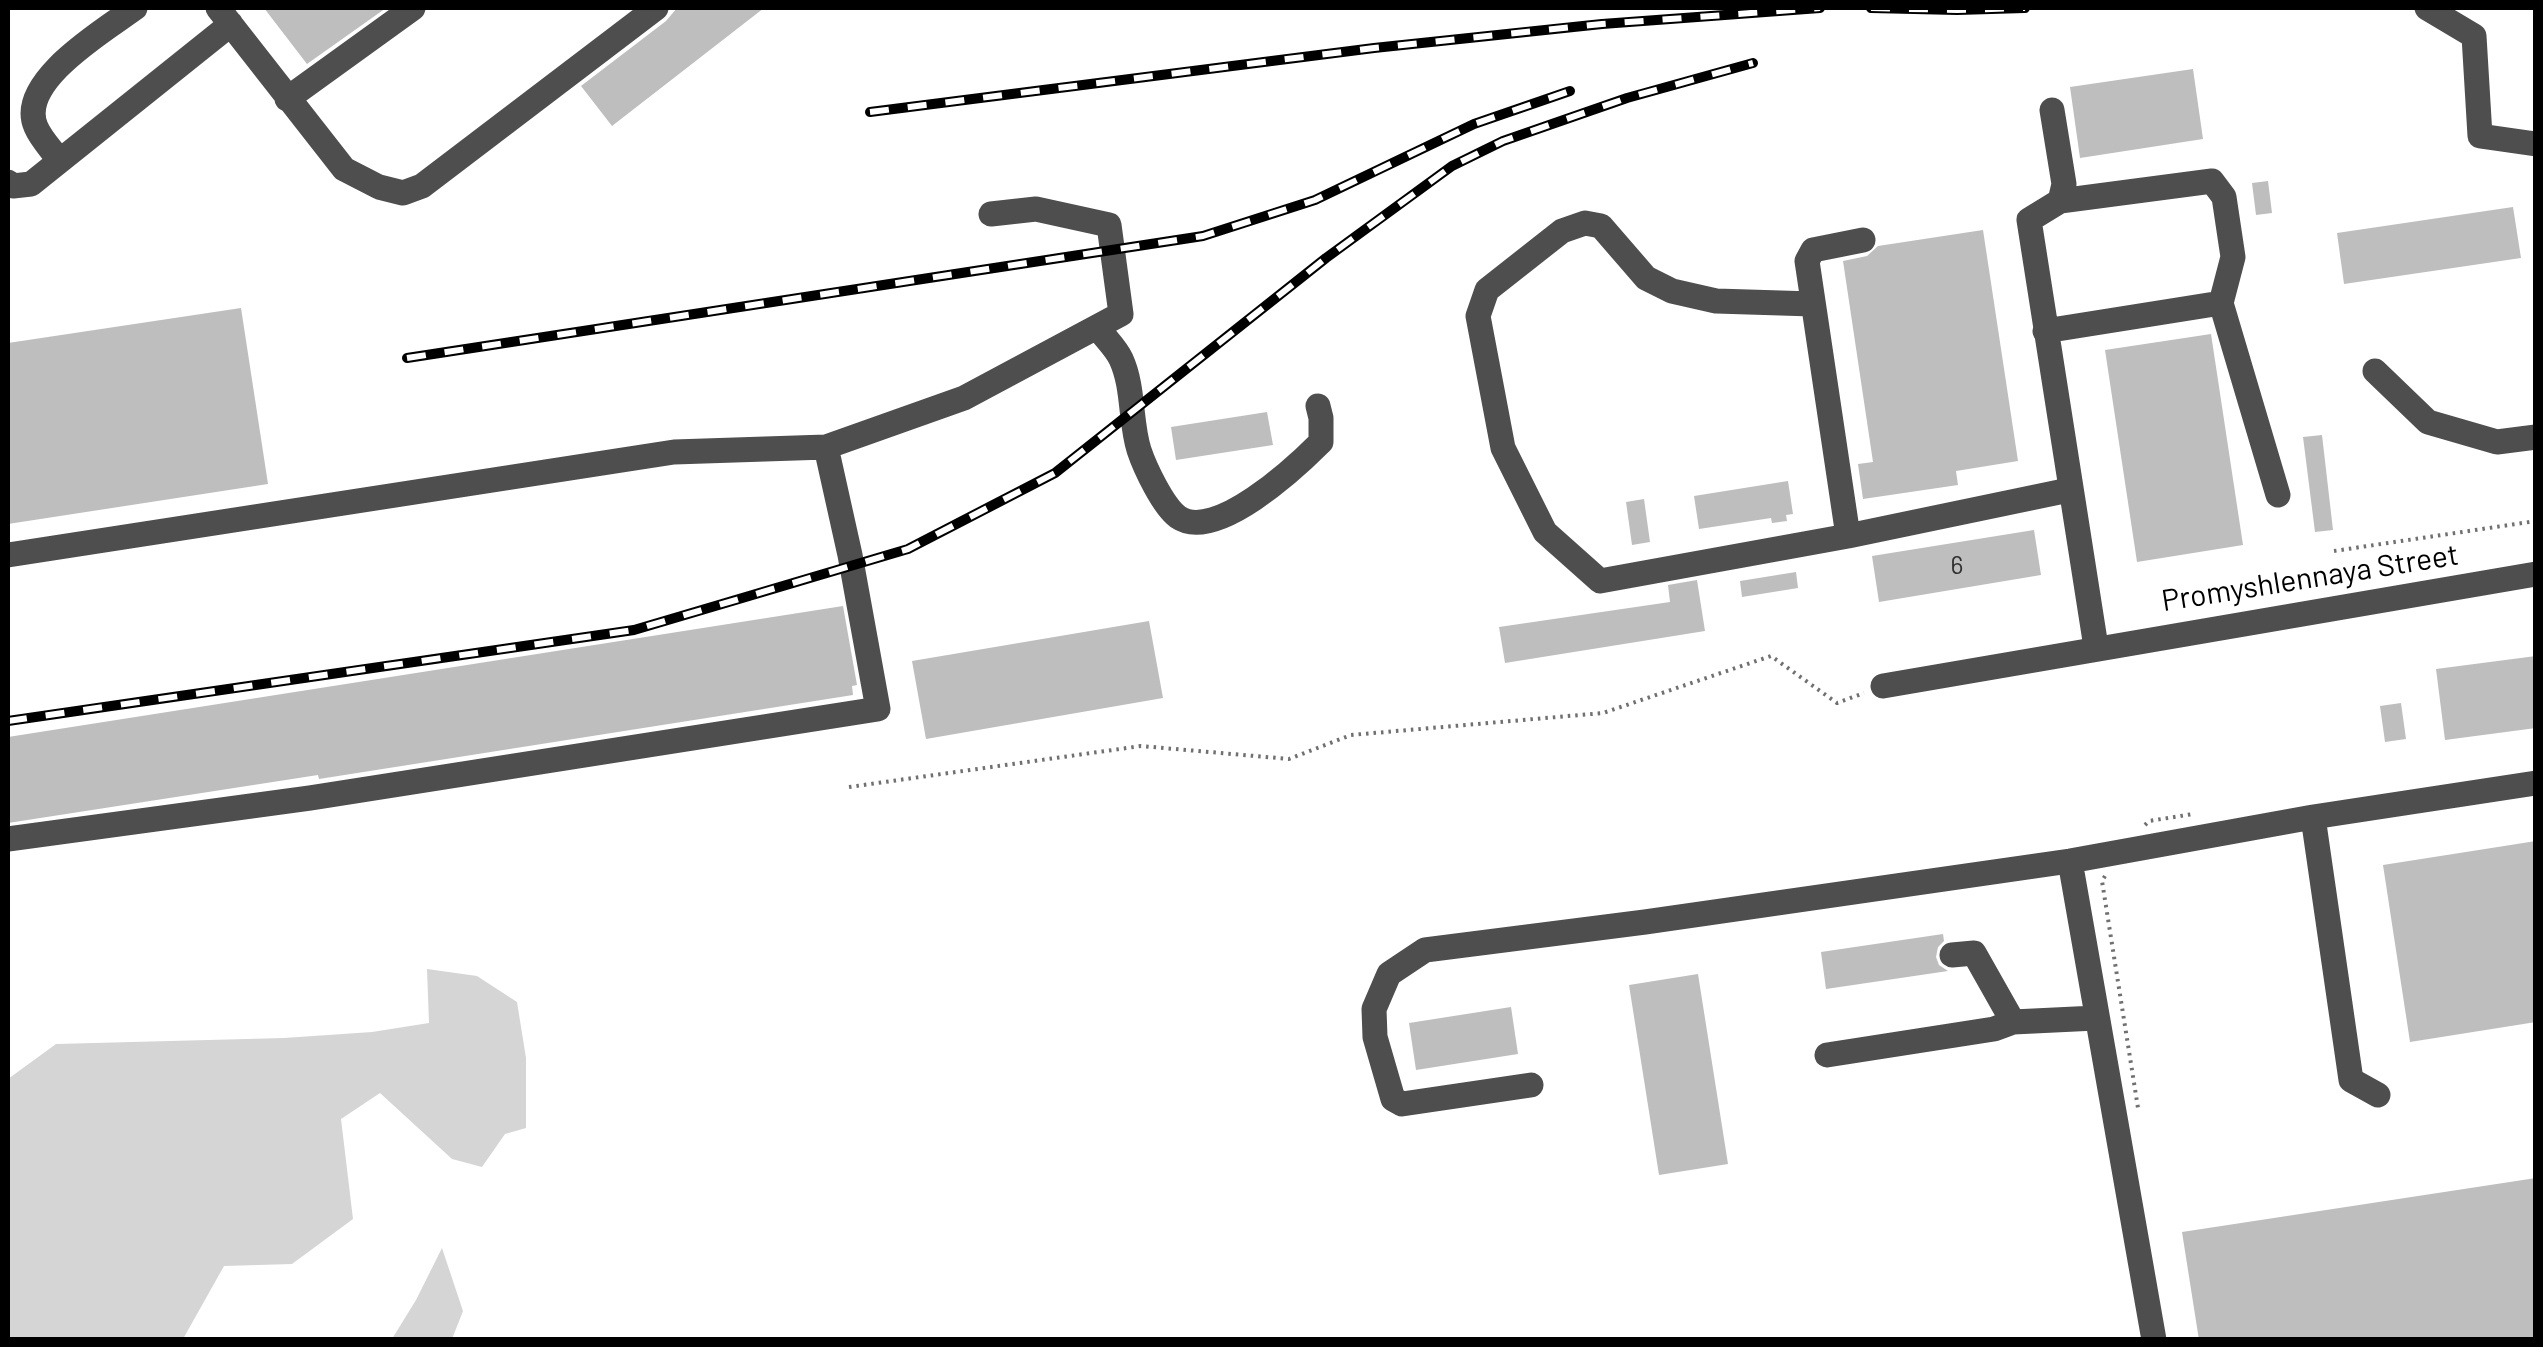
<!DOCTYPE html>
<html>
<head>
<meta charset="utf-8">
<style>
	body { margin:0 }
	#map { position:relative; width:2543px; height:1347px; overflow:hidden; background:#fff; font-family:Barlow,sans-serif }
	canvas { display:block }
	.frame { position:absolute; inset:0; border:10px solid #000; pointer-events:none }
</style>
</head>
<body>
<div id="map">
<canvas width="2543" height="1347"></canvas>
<div class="frame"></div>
</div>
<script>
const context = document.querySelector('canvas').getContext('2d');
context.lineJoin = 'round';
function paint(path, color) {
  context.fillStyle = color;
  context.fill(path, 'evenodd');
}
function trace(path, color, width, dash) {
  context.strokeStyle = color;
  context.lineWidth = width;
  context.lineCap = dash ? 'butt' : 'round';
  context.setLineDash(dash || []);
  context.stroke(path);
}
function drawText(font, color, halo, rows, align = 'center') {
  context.font = font + ' Barlow,sans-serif';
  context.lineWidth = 8;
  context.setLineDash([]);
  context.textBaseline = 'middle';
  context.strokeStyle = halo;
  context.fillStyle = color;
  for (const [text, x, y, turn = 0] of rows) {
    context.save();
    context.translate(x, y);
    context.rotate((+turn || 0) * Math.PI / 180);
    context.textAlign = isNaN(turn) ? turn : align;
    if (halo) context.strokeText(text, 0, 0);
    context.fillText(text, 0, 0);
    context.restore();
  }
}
const green = new Path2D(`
	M427,969L477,976L517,1002L526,1058V1128L505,1134L482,1167L452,1159L380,1093L341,1119L353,1219L292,1264L224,1266L183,1339H8V1079L56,1044L284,1038L372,1032L429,1023Z
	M442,1248L463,1311L452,1339H392L416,1300Z`);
const building = new Path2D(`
	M264,8H386L307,64Z
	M677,8H764L612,126L581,86L666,21Z
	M2193,69L2203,139L2080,158L2070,87Z
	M2268,181L2272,213L2256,215L2252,183Z
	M2513,207L2521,258L2344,284L2337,233Z
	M1983,230L2018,461L1956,471L1958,485L1863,499L1858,464L1873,462L1843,261L1867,256L1878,246Z
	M241,308L268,484L8,524V343Z
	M2211,334L2243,545L2137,562L2105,350Z
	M1267,412L1273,445L1176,460L1171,427Z
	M2322,435L2333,530L2315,532L2303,437Z
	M1788,481L1793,514L1786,515L1787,521L1772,523L1771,518L1699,529L1694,496Z
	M1644,499L1650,542L1632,545L1626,502Z
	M2034,530L2041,575L1879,602L1872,556Z
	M1796,572L1798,588L1742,597L1740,581Z
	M1697,580L1705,631L1505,663L1499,627L1670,602L1668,585Z
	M843,606L857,685L852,686L853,695L319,779L318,775L8,823V737Z
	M1149,621L1163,698L926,739L912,661Z
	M2536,656V728L2445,740L2436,669Z
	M2401,703L2406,739L2385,742L2380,706Z
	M2536,841V1022L2410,1042L2383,865Z
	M1943,934L1944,941L1938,947L1936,957L1939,965L1948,971L1826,989L1821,952Z
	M1698,974L1728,1164L1659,1175L1629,985Z
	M1511,1007L1518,1054L1416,1070L1409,1023Z
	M2536,1178V1340H2199L2182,1232Z`);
const path = new Path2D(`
	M2334,551L2536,521
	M849,787L1141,746L1289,759L1351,735L1603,713L1771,656L1837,703L1864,693
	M2145,825L2149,821L2193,814
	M2105,876L2102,881L2138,1108`);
const minor = new Path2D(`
	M218,8L344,169L379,187L403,193L422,186L656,8
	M2427,8L2474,36L2480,136L2536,144
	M287,99L413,8
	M2052,110L2064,184L2060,201L2029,220L2096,647
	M59,160C52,150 41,139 36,127C16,82 105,30 135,8
	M8,182L13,186L31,184L231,24
	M2221,303L2278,495
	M1813,304L1716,301L1672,291L1646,278L1601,226L1585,223L1562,231L1487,290L1478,316L1503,448L1545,532L1600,581L1848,536L2069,490
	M1098,328C1105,338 1116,348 1121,359C1134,387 1130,422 1139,450C1145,468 1163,506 1178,517C1215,543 1296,467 1321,442V418L1318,406
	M2045,331L2221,303L2233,257L2224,197L2212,181L2060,201
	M2375,371L2428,422L2497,442L2536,437
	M1848,536L1807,261L1813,250L1863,240
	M8,555L674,452L826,447L964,398L1121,314L1109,225L1036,209L991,214
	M1883,686L2536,574
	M2313,817L2351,1080L2378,1095
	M8,839L310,798L878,709L850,555L826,447
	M2070,861L2154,1340
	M1952,955L1974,953L2013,1022
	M1827,1055L1994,1029L2013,1022L2096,1018
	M1531,1085L1402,1104L1393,1099L1375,1037L1374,1009L1389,974L1425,950L1645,922L2070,861L2313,817L2536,783`);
const rail = new Path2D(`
	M1871,8L1957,10L2025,8
	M870,112L1374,48L1602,24L1820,8
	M407,358L1203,236L1315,200L1474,124L1570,91
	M8,721L634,630L908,549L1055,473L1326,258L1452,166L1503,141L1627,98L1753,63`);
const numberNames = [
	["6",1957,566]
];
const streetNames = [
	["Promyshlennaya Street",2310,578,-9]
];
paint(green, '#d5d5d5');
paint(building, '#bebebe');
trace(path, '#707070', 4, [2.5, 5]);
trace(minor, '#4e4e4e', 25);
trace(rail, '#000', 10);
trace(rail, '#fff', 6, [19]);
drawText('25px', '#303030', null, numberNames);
drawText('30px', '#000', '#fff', streetNames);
</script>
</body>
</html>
